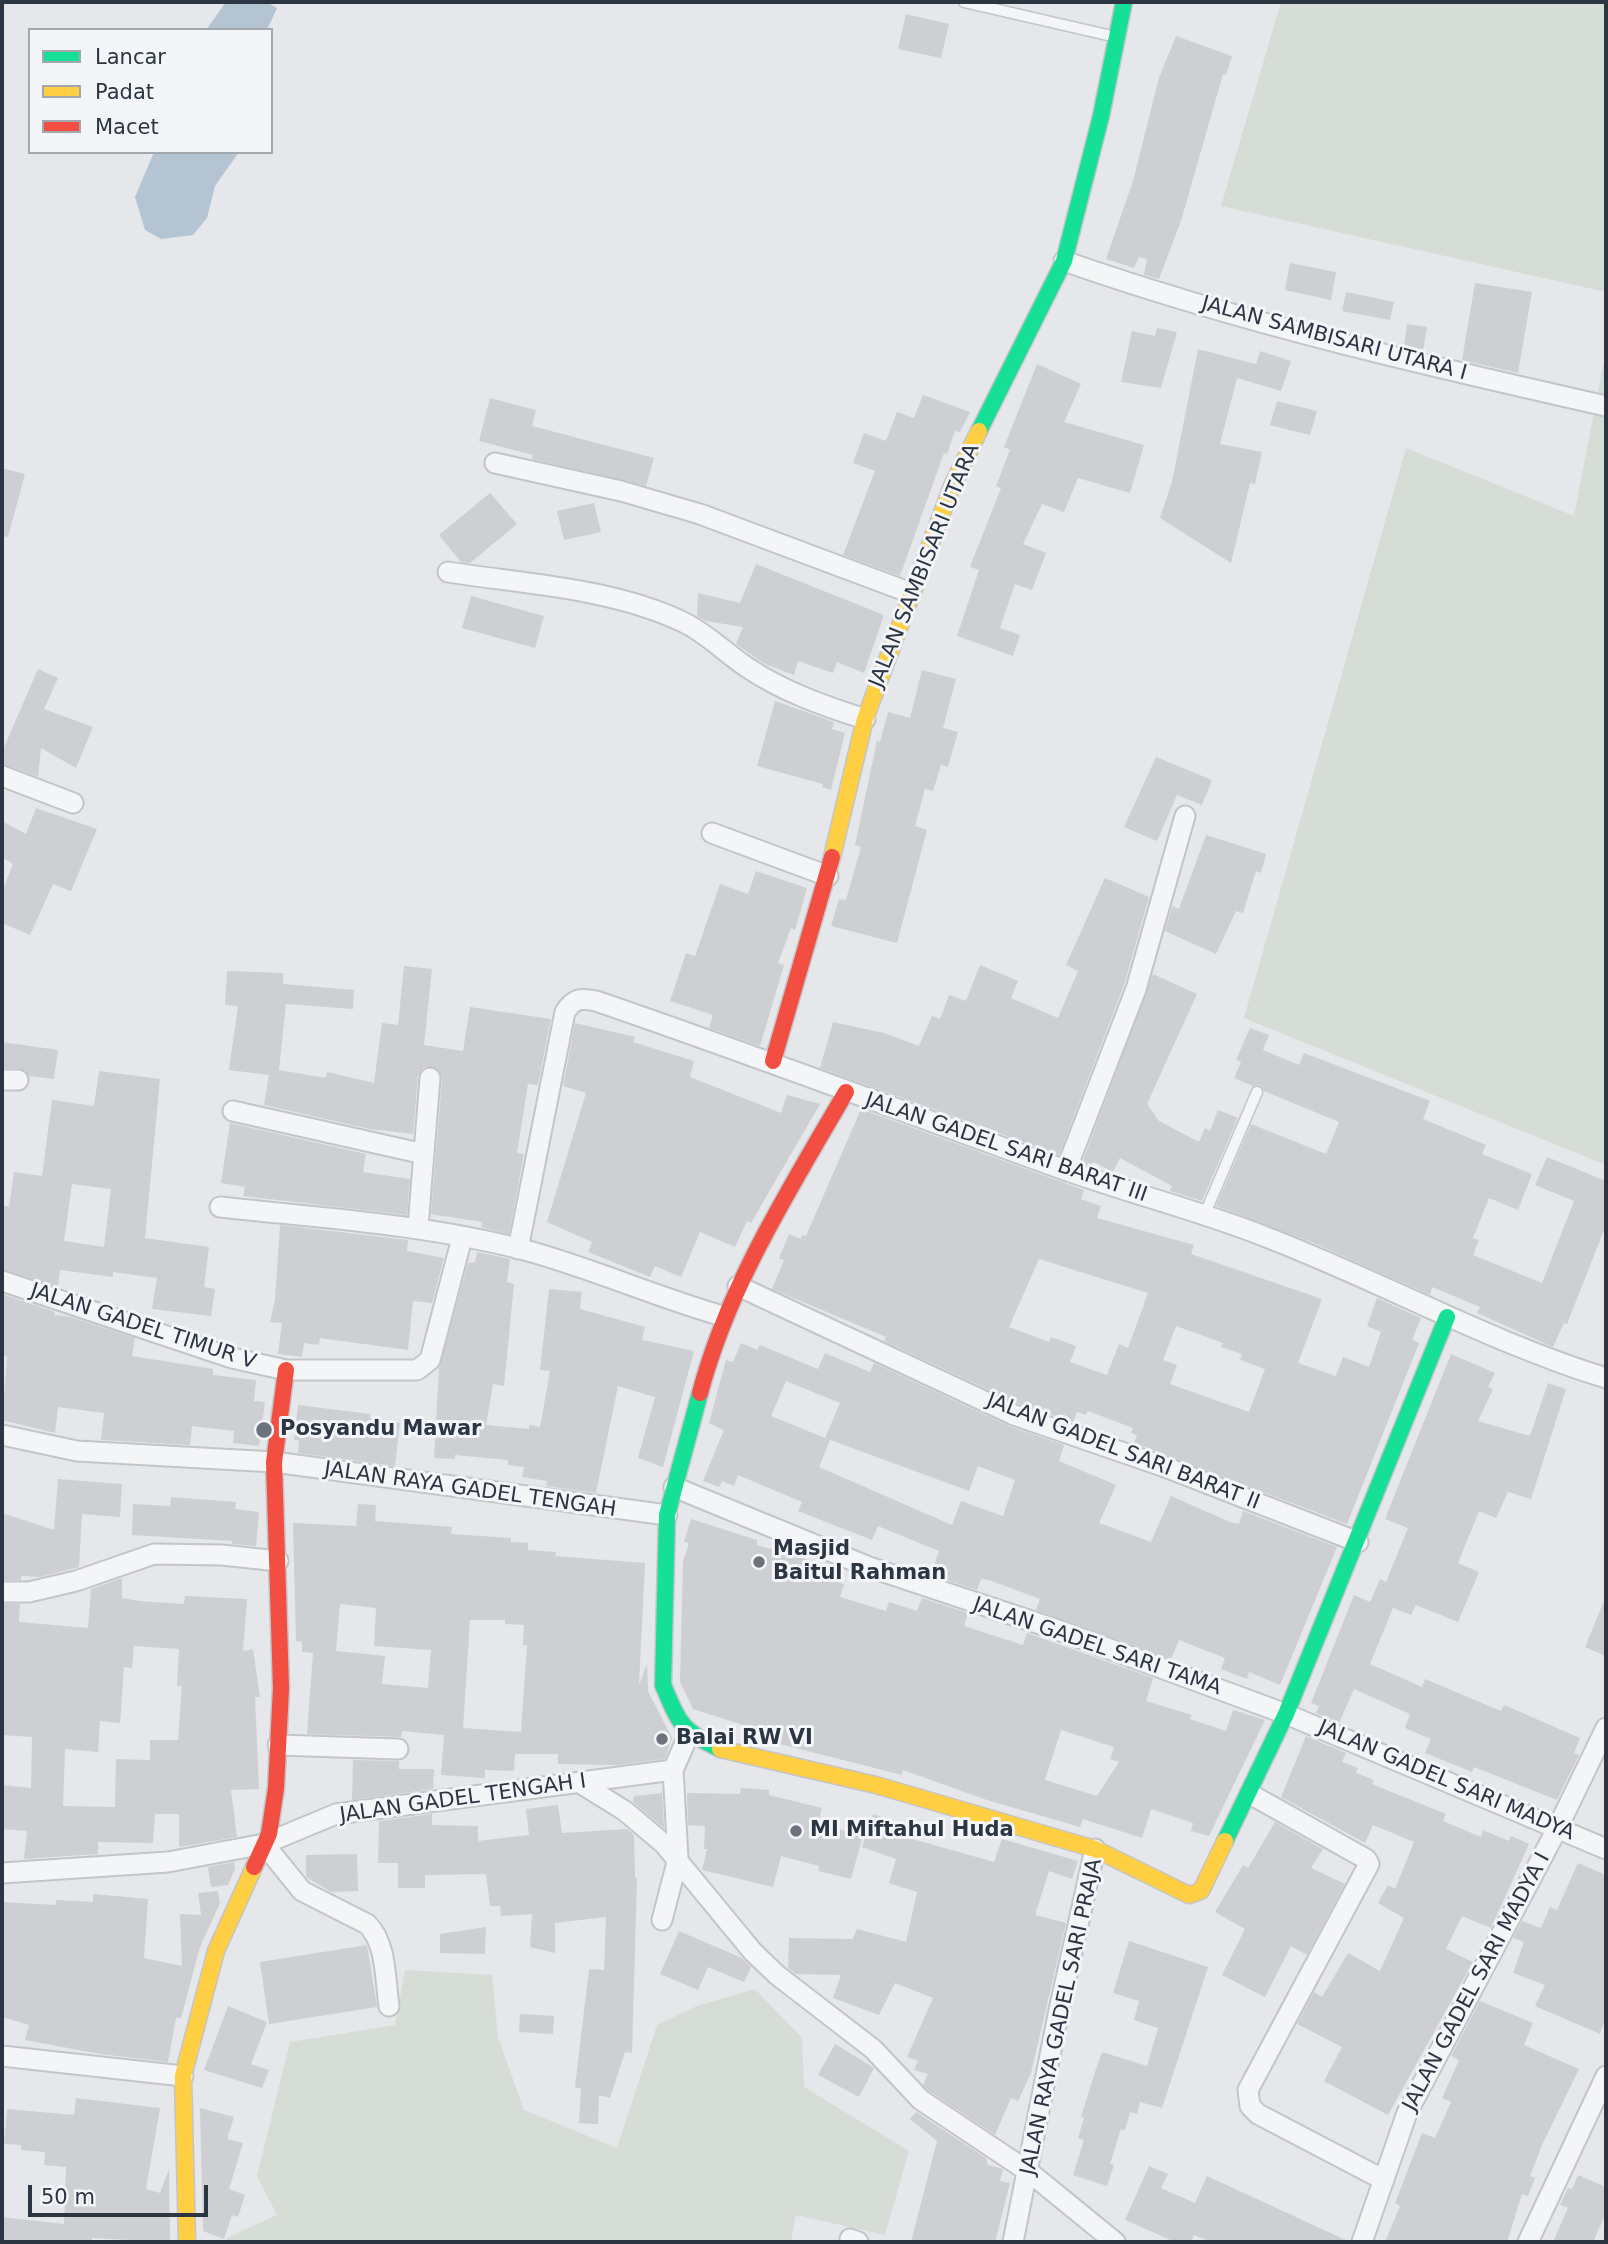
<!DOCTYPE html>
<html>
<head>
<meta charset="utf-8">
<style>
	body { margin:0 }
	#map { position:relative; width:1608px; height:2244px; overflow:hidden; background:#e5e7ea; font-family:"DejaVu Sans",sans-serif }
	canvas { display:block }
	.frame { position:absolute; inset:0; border:4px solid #2c3542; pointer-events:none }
	.legend { position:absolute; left:28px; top:28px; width:245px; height:126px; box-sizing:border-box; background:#f3f5f8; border:2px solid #a3a8af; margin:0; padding:9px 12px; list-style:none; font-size:21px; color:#2c3542 }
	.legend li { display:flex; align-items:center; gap:14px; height:35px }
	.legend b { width:35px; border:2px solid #a3a8af }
	.scale { position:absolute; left:28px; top:2185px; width:180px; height:32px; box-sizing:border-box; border:4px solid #2c3542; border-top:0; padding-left:9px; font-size:21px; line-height:24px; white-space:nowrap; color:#2c3542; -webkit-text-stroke:5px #f3f5f8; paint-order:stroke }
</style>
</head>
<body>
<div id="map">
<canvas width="1608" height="2244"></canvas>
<div class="frame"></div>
<ul class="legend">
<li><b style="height:9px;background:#16e098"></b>Lancar</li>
<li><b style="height:9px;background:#ffcf43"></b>Padat</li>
<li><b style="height:9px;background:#f24e42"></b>Macet</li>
</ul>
<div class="scale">50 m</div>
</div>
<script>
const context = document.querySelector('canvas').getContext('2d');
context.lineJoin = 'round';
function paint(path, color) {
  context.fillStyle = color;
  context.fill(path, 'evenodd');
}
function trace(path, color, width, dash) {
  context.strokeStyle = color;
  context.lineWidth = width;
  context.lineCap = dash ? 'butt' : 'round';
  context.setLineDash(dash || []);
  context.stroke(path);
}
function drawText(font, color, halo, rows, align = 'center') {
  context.font = font + ' "DejaVu Sans",sans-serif';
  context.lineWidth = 6;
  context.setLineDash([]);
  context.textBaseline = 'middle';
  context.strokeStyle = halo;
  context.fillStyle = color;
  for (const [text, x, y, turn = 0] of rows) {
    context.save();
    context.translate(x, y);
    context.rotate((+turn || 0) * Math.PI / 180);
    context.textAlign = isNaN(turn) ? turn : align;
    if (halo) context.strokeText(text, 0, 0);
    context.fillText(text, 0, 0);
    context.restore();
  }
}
const green = new Path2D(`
	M1281,2H1606V292L1221,206Z
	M1606,350V1165L1244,1018L1406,448L1574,516Z
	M405,1970L492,1975L498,2037L524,2110L617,2148L657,2025L697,2006L755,1989L802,2038L804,2087L909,2151L885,2235L796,2215L791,2242H227V2238L277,2215L257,2176L290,2042L395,2025Z`);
const water = new Path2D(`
	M226,2H267L277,8L267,30H206Z
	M154,152H239L215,186L207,218L193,235L161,239L145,230L135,197Z`);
const building = new Path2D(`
	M906,14L949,24L941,58L898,49Z
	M1176,36L1232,56L1226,75L1223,74L1181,221L1159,279L1144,275L1147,259L1139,257L1134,268L1106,259L1133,181L1159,78Z
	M1290,263L1336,272L1331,300L1285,290Z
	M1475,283L1532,292L1518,373L1462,360Z
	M1346,292L1394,302L1390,320L1342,311Z
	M1407,324L1427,327L1423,351L1404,346Z
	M1157,328L1177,332L1161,388L1121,382L1132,331L1155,336Z
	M1198,349L1256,364L1260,351L1291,361L1281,391L1237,378L1220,444L1262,452L1255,484L1250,483L1231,563L1160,518L1172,482Z
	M1037,364L1081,384L1064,422L1144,445L1130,493L1078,478L1064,512L1042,504L1023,544L1046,553L1032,590L1015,584L1000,628L1020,635L1013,656L957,636L979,570L970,567L1001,488L996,486L1010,450L1004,447Z
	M923,395L970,412L960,432L955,431L947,454L944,453L900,576L843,555L875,471L853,463L864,433L886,441L897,412L914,418Z
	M490,398L536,410L532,426L654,458L646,486L532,459L533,455L479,441Z
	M1277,401L1317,411L1310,435L1270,425Z
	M2,468L25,474L8,537L2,536Z
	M490,493L517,524L470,563L461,562L439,535Z
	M594,503L601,532L564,540L557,511Z
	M756,564L884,615L864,673L837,662L833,673L798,661L794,675L765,664L736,644L743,627L706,621L697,616L698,593L740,603Z
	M471,596L544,616L535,648L462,628Z
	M38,669L58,678L44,709L93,727L76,768L41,748L38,777L2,764V752Z
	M922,670L956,679L943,728L958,732L948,767L941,765L933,791L925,789L915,826L927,830L897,943L831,926L839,899L846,900L861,847L855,845L877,741L880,742L888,712L910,718Z
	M775,701L834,722L832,729L845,733L831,790L822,787L823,784L757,766Z
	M1156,757L1212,780L1202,805L1177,795L1157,841L1124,827Z
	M36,808L97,829L71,891L53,884L30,935L2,923V892L13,864L2,857V821L26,834Z
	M1206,835L1266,854L1261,873L1256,871L1243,913L1236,911L1216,954L1165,931L1172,906L1179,909Z
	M756,871L807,888L795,930L791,928L778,963L784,965L760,1046L709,1028L713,1015L670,1001L686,953L695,956L720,884L748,894Z
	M1105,878L1149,897L1124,985L1059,1155L820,1068L833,1022L884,1033L919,1046L932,1016L940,1019L949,995L966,1001L980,965L1018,981L1011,998L1058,1018L1078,971L1066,965Z
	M404,966L432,969L424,1045L463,1051L470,1007L551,1019L538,1085L528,1084L517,1153L524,1154L509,1234L481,1227L482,1222L431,1214L442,1079L436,1068L424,1067L418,1076L413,1134L370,1129L264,1105L269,1075L229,1070L238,1006L225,1005L227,971L283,973V984L354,990L353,1009L286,1004L279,1070L326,1078L327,1072L374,1083L382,1023L398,1025Z
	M1153,974L1197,994L1147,1104L1159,1121L1199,1142L1205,1128L1210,1131L1218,1110L1238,1118L1202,1201L1170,1191L1172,1186L1120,1158L1113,1172L1094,1162L1092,1166L1082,1163Z
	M575,1023L635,1037L633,1042L694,1061L690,1077L781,1113L787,1095L820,1104L751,1223L747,1221L735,1247L700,1232L681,1277L655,1266L650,1277L588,1252L592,1242L547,1222L586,1093L563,1086Z
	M1250,1028L1269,1035L1263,1050L1299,1065L1304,1053L1430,1101L1423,1119L1486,1145L1482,1154L1532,1174L1518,1210L1489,1198L1473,1238L1479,1240L1473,1255L1542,1283L1574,1201L1535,1185L1547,1157L1606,1181V1225L1567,1324L1564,1323L1553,1347L1477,1313L1480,1307L1432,1287L1430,1295L1314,1243L1216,1206L1251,1124L1326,1154L1339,1122L1264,1091L1259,1085L1253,1086L1234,1078L1241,1062L1236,1060Z
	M2,1042L58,1050L54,1079L29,1076L19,1068H2Z
	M99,1071L160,1079L145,1238L209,1247L204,1287L215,1289L211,1316L152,1309L157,1278L113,1272V1277L60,1270L58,1287L2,1269V1205L9,1207L14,1172L42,1176L52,1100L94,1106ZM72,1184L111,1189L104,1247L64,1241Z
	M861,1109L1084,1190L1081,1199L1101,1206L1097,1218L1194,1245L1191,1254L1322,1299L1298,1363L1336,1376L1343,1357L1369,1367L1381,1332L1367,1326L1377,1298L1421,1318L1412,1340L1419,1343L1347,1524L1134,1443L1137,1435L1131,1433L1133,1428L1088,1411L1086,1415L1077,1412L1073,1422L1019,1404L884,1341L886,1337L772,1289L784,1260L779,1258L789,1234L801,1239L802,1235L806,1236ZM1039,1259L1148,1293L1128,1348L1119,1344L1107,1375L1070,1362L1076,1346L1051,1337L1049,1342L1009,1327ZM1176,1326L1223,1343L1221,1347L1242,1354L1240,1360L1265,1369L1249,1412L1170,1384L1177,1365L1163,1360Z
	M230,1123L366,1154L363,1172L410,1179L407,1215L243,1196L245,1187L221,1183Z
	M280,1225L408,1240L407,1251L444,1258L432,1303L413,1301L408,1350L320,1338L319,1345L304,1343L302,1357L278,1354L282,1323L270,1322L275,1300Z
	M477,1252L510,1259L507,1282L514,1284L504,1386L493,1384L486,1425L529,1429V1425L540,1427L550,1371L540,1370L549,1289L582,1292L580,1309L645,1327L642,1340L694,1351L663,1467L638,1458L655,1397L618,1386L596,1493L546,1486L547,1481L522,1477L524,1467L508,1465V1460L455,1455V1459L434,1458L439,1368L468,1263L475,1262Z
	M2,1294L55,1312L54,1315L71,1317L135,1338L132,1356L213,1369V1375L256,1380L254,1401L265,1402L259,1446L233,1443L234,1431L192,1426L190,1445L101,1440L104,1413L58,1407L55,1433L2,1420L7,1356L2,1355Z
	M741,1343L757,1350L760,1345L818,1369L825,1353L870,1372L874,1363L1009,1426L1064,1445L1059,1461L1116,1485L1099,1523L1151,1542L1171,1496L1230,1522L1239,1524L1243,1511L1337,1547L1280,1685L1249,1672L1247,1679L1221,1669L1225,1658L1179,1640L1171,1659L1036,1610L1040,1599L989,1580L981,1579L977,1590L931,1575L939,1551L878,1526L872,1540L798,1511L802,1502L738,1475L734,1486L722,1481L719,1487L703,1481L724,1430L709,1423L726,1360L733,1362ZM786,1381L840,1403L825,1438L969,1491L978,1466L1015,1480L1003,1516L961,1501L952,1525L819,1467L830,1440L771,1416Z
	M1451,1354L1495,1373L1488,1387L1493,1389L1478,1421L1530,1436L1548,1383L1566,1389L1531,1499L1508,1492L1496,1518L1479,1511L1458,1563L1479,1572L1458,1622L1416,1605L1411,1615L1393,1608L1370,1664L1422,1687L1425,1679L1501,1711L1504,1705L1580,1738L1574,1753L1579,1755L1557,1800L1474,1767L1472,1772L1425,1753L1431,1739L1405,1728L1410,1714L1354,1689L1339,1723L1316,1713L1319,1706L1311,1703L1354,1595L1370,1602L1380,1579L1386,1582L1408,1528L1385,1519Z
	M298,1405L370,1414V1419L400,1423L395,1466L298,1453L299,1440H294Z
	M58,1479L122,1484L120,1517L82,1514L79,1567L40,1577L21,1576V1580H2V1513L54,1530Z
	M171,1497L236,1502L235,1509L259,1512L256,1546L232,1544V1541L132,1535L133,1504L170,1506Z
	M358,1504L376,1505L375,1521L452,1527L451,1534L511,1538V1542L528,1543V1550L556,1552L555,1556L645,1563L639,1685L647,1664L648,1691L672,1738L665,1759L618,1765L558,1764V1754H515L514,1771L485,1770V1778L441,1775L444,1735L402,1731L401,1737L307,1734L313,1653L302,1652V1642L296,1641L293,1523L356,1526ZM340,1604L376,1608L374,1646L431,1650L428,1688L382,1684L385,1656L336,1651ZM470,1620H505V1624L524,1625L523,1645H527L521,1732L463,1728Z
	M691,1519L757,1540V1545L815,1562L811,1574L844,1584L840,1597L886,1611L889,1602L917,1611L922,1598L968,1613L964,1626L1023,1645L1027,1633L1153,1678L1146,1701L1192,1715L1190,1719L1226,1731L1233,1710L1265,1720L1209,1836L1191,1831L1193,1823L1151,1809L1142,1838L1083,1819L1080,1827L987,1800L903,1770L902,1775L760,1739L762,1731L693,1709L680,1682L683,1561L689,1543L684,1542ZM1061,1730L1114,1747L1110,1759L1119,1762L1097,1796L1045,1780Z
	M122,1578V1598L139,1601L184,1604L185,1596L247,1599L243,1651L253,1649L260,1697H255L259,1789L231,1790L237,1837L179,1847V1814H155L153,1843L98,1842V1854L24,1859L27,1831L2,1829V1785L31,1788L32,1737L2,1735V1604H20L19,1622L88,1628L91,1589ZM134,1646L179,1649L177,1686H182L178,1740H150V1760L116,1759L115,1807L63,1806L65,1749L98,1752L100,1721L120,1723L124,1667L132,1668Z
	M1606,1596V1656L1585,1647Z
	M1306,1736L1346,1753L1342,1762L1358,1768L1356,1773L1374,1780L1372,1784L1446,1814L1443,1821L1481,1837L1483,1830L1509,1841L1511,1836L1529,1844L1491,1928L1462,1916L1446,1949L1473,1962L1388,2115L1324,2081L1342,2047L1297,2024L1314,1992L1322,1997L1348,1953L1380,1971L1404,1918L1378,1903L1388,1885L1395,1889L1414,1842L1373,1825L1365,1843L1281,1797Z
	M353,1760L399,1761V1769H434L433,1789L352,1800Z
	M741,1788L769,1790V1795L822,1808L818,1824L863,1835L851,1879L818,1871L819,1866L781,1856L773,1887L702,1870L707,1849H704L705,1826L688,1825L687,1793L740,1794Z
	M662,1793L664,1828L633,1802L634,1796Z
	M558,1805L562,1833L627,1829L634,1835L635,1878H637L632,2053L625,2052L610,2098L599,2095L598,2124L579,2123L581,2089L575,2087L589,1969L604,1970L606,1917L555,1923V1953L530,1947L532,1914L501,1916L500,1906H490L486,1874L425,1875V1888H398V1863H378L379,1821L432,1814V1825L478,1826V1841L529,1835L526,1809Z
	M873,1814L906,1826L902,1836L994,1862L1002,1839L1078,1861L1072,1879L1049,1871L1035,1915L1066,1923L1031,2073L1018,2101L1011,2098L995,2135L929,2091L923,2085L928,2074L914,2070L918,2061L907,2057L933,1998L895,1983L879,2015L833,1998L841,1975L796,1974L788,1968L789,1938L853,1939L857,1929L906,1942L917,1892L889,1883L896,1859L862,1847Z
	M1275,1822L1323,1849L1311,1868L1345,1884L1307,1955L1291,1946L1265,1997L1222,1975L1245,1929L1215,1912L1243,1865L1248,1868Z
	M357,1854L358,1891L331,1892L306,1877V1855Z
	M234,1862L235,1869L228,1885L211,1887L208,1867Z
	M1578,1863L1606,1875V2015L1600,2034L1535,2006L1545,1985L1513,1973L1524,1942L1513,1938L1522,1921L1541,1928L1550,1907L1557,1910Z
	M218,1891L220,1903L200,1947L181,2018H176L168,2062L100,2054L25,2040L29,2025L2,2017L3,1902L56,1905V1900L93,1902V1894L148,1899L144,1958L182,1966L180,1914L201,1915L198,1893Z
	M486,1927L485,1954L440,1953V1934Z
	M679,1931L742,1958L751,1967L744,1982L708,1967L698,1990L660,1974Z
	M1129,1941L1208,1967L1162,2108L1140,2102L1137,2114L1130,2112L1125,2130L1121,2129L1110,2164L1114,2165L1107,2186L1073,2175L1084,2140L1078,2138L1084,2118L1081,2117L1095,2072L1102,2052L1147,2066L1158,2028L1134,2020L1139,2001L1113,1993Z
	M367,1945L377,2007L269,2024L260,1962Z
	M1480,2001L1533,2023L1524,2045L1579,2069L1542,2145L1530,2176L1535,2178L1528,2196L1522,2194L1507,2242H1385L1400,2206L1395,2203L1422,2133L1435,2138L1451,2102L1442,2098L1459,2060L1451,2056Z
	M228,2006L267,2022L251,2064L269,2070L262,2088L204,2070Z
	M520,2014L554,2016L553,2034L519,2032Z
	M835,2044L874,2068L859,2097L818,2075Z
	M76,2098L160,2108L146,2189L160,2193L169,2169L170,2242L92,2238V2241L2,2242V2217L64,2224L66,2167L44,2165L45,2152L21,2150V2145L4,2144L7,2109L74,2115Z
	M200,2108L234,2117L227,2139L243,2143L229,2189L245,2195L238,2217L232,2215L224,2239L203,2231Z
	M916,2112L986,2158L988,2165L1003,2169L1000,2181L1010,2183L995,2242H911L937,2141L910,2119Z
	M1149,2166L1168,2174L1161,2188L1195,2203L1207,2176L1350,2242H1211L1194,2235L1191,2242H1175L1125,2220Z
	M1578,2175L1606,2187V2213L1593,2242H1553L1568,2208L1560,2205L1568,2188L1572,2189Z`);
const lane = new Path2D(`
	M964,2L1116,37
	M1204,1216L1257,1092`);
const street = new Path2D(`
	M1064,261C1241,323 1424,365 1606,406
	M495,463L621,491L700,514L911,593
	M448,572C524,584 612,588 683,622C708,634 725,653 748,668C784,692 824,706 865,719
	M2,776L73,803
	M712,833L828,876
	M2,1080H18
	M233,1111L424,1154
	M1066,1170L1136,989L1185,816
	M220,1207C321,1218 422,1224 521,1249C590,1267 655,1297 723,1316
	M418,1227L430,1078
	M518,1249L565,1012C574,998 581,998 596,1001C754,1055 909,1114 1065,1170C1132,1194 1201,1211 1266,1237C1381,1281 1489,1342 1606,1378
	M2,1281L232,1358L286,1370H417L430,1360L462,1238
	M738,1286L1014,1415L1165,1467L1358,1542
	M2,1435L77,1451L274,1462L667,1515
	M674,1487L869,1567L1058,1630L1286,1714L1606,1849
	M2,1592H29L76,1581L154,1554L222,1555L278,1561
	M278,1745L398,1749
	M580,1783L625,1811L664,1844L753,1952L777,1975L873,2049L921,2100L1029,2172L1115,2242
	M1250,1794L1366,1859L1369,1864L1248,2090L1250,2106L1258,2114L1384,2180
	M264,1844L302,1891L367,1924C387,1943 385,1980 389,2006
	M2,1873L168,1862L264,1844L336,1814L673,1770L689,1734
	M662,1920L678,1858L673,1770
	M2,2056L183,2076
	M850,2239L858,2242
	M1013,2242L1059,2010L1095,1849
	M1362,2242L1407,2113L1557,1829L1606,1728
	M1528,2242L1606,2076`);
const fast = new Path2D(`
	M979,431L1064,261L1101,116L1124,2
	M700,1393L667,1515L663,1685C680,1725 681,1730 720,1749
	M1225,1841L1286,1714L1447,1317`);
const slow = new Path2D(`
	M832,857L865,719L952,486L979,431
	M720,1749L876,1785L1095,1849L1189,1895L1201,1891L1225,1841
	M187,2242L183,2076L216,1951L254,1867`);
const jam = new Path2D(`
	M773,1061L832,857
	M700,1393C729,1284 790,1189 846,1092
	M254,1867L269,1834L276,1788L281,1688L274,1462L286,1370`);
const markers = [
	[264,1430,9,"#6d737d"],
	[759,1562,7,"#6d737d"],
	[662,1739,7,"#6d737d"],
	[796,1831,7,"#6d737d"]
];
const streetNames = [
	["JALAN SAMBISARI UTARA I",1334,339,15],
	["JALAN SAMBISARI UTARA",925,566,-68],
	["JALAN GADEL SARI BARAT III",1006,1148,19],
	["JALAN GADEL TIMUR V",143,1327,18],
	["JALAN GADEL SARI BARAT II",1123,1452,21],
	["JALAN RAYA GADEL TENGAH",470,1490,8],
	["JALAN GADEL SARI TAMA",1097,1647,19],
	["JALAN GADEL SARI MADYA",1446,1781,23],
	["JALAN GADEL TENGAH I",463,1799,-8],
	["JALAN GADEL SARI MADYA I",1477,1982,-62],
	["JALAN RAYA GADEL SARI PRAJA",1062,2017,-78]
];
const poiNames = [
	["Posyandu Mawar",280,1430],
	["Masjid",773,1550],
	["Baitul Rahman",773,1574],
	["Balai RW VI",676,1739],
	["MI Miftahul Huda",810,1831]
];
paint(green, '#d6ddd6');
paint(water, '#b5c4d2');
paint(building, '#cdcfd2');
trace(lane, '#c3c5c8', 13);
trace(street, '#c3c5c8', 23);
trace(fast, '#c3c5c8', 19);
trace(slow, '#c3c5c8', 19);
trace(jam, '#c3c5c8', 19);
trace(lane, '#f4f5f6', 10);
trace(street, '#f4f5f6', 19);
trace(fast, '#16e098', 16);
trace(slow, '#ffcf43', 16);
trace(jam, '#f24e42', 16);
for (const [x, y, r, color] of markers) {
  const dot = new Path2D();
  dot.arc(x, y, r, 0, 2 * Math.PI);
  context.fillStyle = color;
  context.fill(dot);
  trace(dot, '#f3f5f8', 2.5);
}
drawText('21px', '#2c3542', '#f3f5f8', streetNames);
drawText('bold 21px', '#2c3542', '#f3f5f8', poiNames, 'left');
</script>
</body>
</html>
